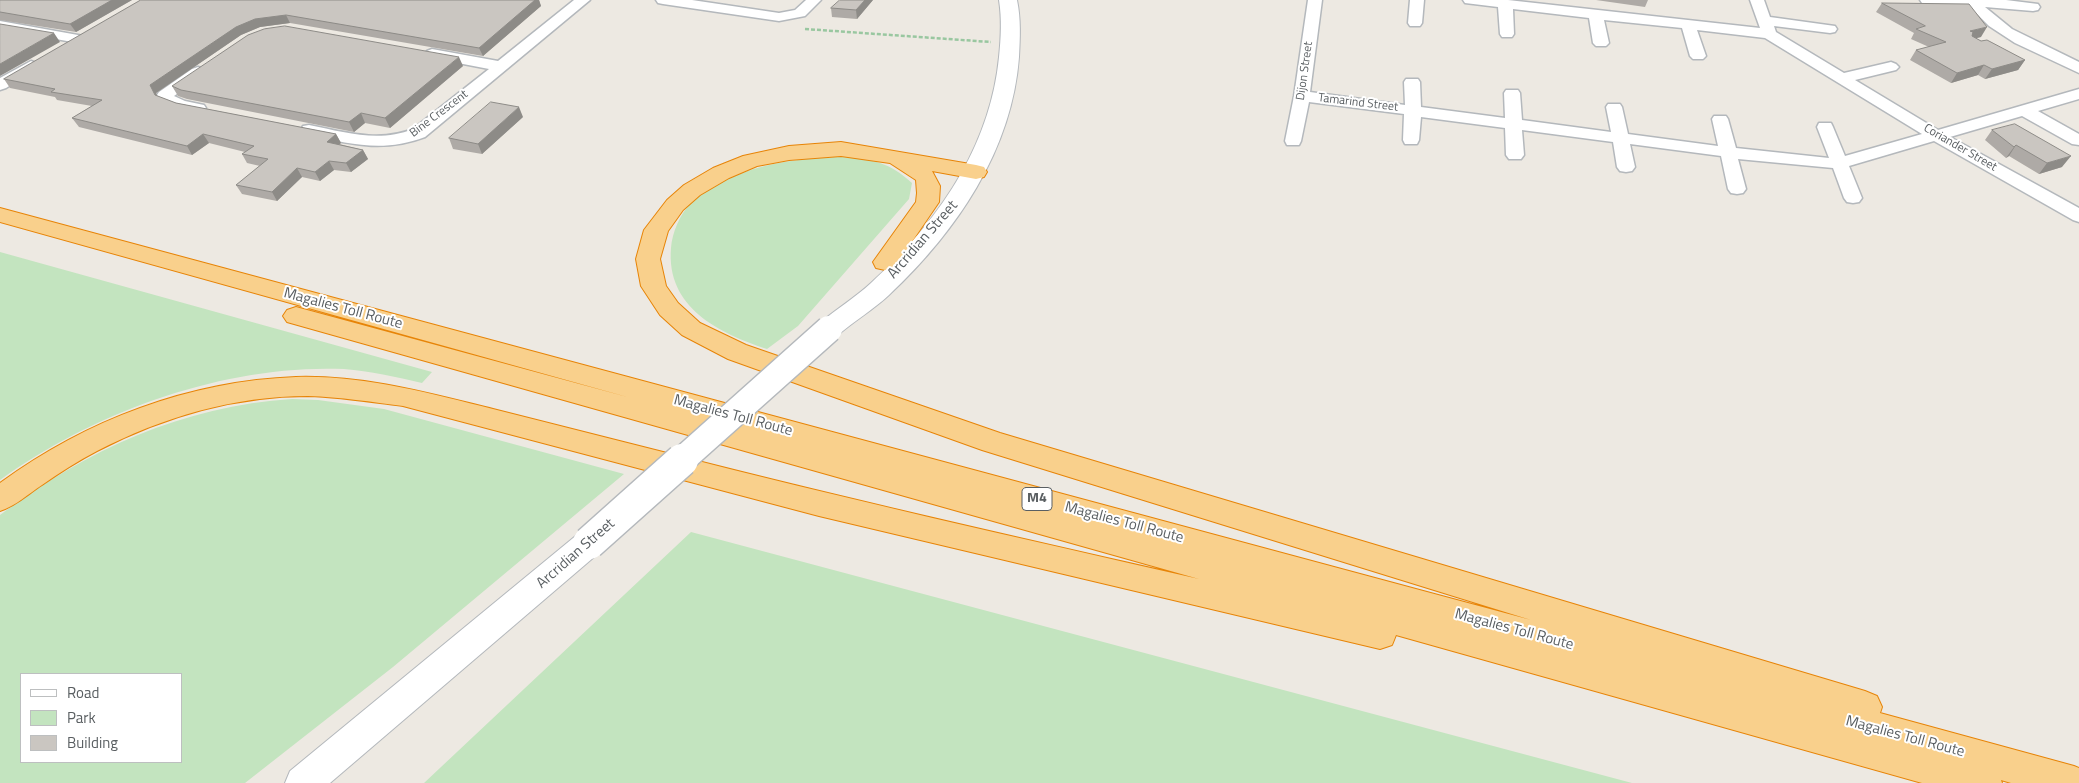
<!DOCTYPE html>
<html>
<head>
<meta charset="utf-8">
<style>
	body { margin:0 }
	#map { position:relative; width:2079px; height:783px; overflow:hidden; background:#ede9e2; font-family:"Titillium Web",sans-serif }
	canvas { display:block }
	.legend { position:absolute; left:20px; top:673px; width:162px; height:90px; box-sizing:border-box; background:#fff; border:1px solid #bdbfc0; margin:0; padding:6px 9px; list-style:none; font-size:15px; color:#5a5f62 }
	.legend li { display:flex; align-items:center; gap:10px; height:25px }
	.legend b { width:25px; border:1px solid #bdbfc0 }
</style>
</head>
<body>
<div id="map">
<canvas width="2079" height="783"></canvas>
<ul class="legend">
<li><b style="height:6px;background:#fff"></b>Road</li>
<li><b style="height:14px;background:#c3e4bf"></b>Park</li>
<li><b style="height:14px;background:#cac6c1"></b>Building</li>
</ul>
</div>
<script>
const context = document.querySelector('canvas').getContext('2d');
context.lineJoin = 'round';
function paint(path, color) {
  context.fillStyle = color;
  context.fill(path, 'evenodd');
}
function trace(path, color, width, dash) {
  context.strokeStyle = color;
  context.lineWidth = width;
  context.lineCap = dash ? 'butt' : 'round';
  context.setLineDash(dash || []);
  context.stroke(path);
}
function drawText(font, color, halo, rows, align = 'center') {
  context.font = font + ' "Titillium Web",sans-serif';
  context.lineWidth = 4;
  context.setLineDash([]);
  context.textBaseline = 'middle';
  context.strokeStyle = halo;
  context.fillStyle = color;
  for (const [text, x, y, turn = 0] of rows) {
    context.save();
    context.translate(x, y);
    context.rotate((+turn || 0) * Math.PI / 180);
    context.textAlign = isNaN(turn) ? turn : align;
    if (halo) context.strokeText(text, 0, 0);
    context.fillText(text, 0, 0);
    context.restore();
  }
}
const green = new Path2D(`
	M844,157C874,160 889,162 912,183L909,199L798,326L767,349C719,333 666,308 671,248C672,233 680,214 691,203C728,167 795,157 844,157Z
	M0,252L432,372L422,383C396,377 370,371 344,369C226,364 95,411 0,480Z
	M292,399L318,400L384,409L624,474L393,667L245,783H0V515C86,450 183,406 292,399ZM21,674H181V762H21Z
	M691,532L1632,783H424Z`);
const path = new Path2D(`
	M805,29L991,42`);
const minor = new Path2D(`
	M574,0H590L425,137C383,153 351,144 309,135L303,134L301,130L303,126L309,125C344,132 379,143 413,129L489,69L427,57L424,54L427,51L432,49L498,61Z
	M656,0H692L779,13L795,10L806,0H821L805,16L779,21L663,4L658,3Z
	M1308,0H1322L1310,92L1405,105L1404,82L1406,79H1418L1420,82L1421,107L1505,118L1504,93L1506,90H1518L1520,93L1522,120L1611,132L1606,107L1608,104H1620L1622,107L1628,134L1718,146L1712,119L1714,116H1726L1728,119L1736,148L1829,158L1817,127L1819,123H1831L1833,127L1845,156L1922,134L1765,38L1697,30L1706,56L1703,59H1693L1690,56L1682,28L1604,20L1609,43L1606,46H1596L1593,43L1589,18L1513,9L1514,34L1512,37H1502L1500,34L1498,7L1465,3L1463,0H1508L1760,28L1750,0H1764L1770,17L1835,26L1837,29L1835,32L1830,33L1774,26L1776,32L1844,73L1891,62L1896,64L1899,67L1896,70L1855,80L1938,130L2079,89V99L2038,111L2079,134V145L2072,144L2022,116L1950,137L2079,208V222L2073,220L1934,141L1849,166L1862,198L1859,202L1853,203L1847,202L1844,198L1833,168L1738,159L1746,189L1743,193L1737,194L1731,193L1728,189L1721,156L1630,144L1635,167L1632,171L1626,172L1620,171L1617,167L1613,142L1522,130L1524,155L1521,159H1509L1506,155L1505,128L1421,117L1419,140L1417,144H1405L1403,140L1404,114L1309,102L1301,141L1299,145H1287L1285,141L1294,96Z
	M1410,0H1424L1422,23L1420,26H1410L1408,23Z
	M1920,0H2006L2038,4L2040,7L2038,10L2033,11L1985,7L2012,29L2079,62V73L2015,43L1989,26L1973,10L1927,4L1922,3Z
	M0,21L78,35L83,36L85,39L83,42L78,43L0,29Z
	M31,61L36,63L39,66L36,69L6,88L0,90V78Z
	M198,67L204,69L206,72L204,75L174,96L185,101L204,105L206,108L204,111C188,115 166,108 157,95L159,92L192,69Z`);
const tertiary = new Path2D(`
	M999,0H1017C1021,19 1020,38 1019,57C1012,151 956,232 889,295C873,310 854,321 838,335L829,338L820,335L816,329L820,323C836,309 855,298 871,283C937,223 990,148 999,57C1001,38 1002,19 999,0Z
	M589,530L600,534L604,543L600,552L330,783H285L290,771L578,534Z`);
const motorway = new Path2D(`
	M841,142L976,165L984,167L987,172L984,177L976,179L932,171L940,186L939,202L894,268L885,270L876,268L873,262L916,202L917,193L916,180L890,163L841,156L789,160L757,166L729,178L700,195L683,210L668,231L660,259L666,286L678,303L700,323L746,345L1000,433L1865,691L1877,696L1882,707L1880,713L2074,766L2079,768V783H2011L2001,780L2002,783H1922L1396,635L1392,645L1380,649L819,516L403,406C372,402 340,397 308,396C234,396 163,417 97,451C78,461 59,473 42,485C28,494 16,506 0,511V483C86,420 189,381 296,377C364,375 428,393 493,409C550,423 606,438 663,452C841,498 1020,538 1199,579L287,322L283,316L287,310L296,307L631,398L0,222V208L1531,620L982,450L728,359L682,335L660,315L641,286L636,259L644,230L667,200L684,185L713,168L743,156L789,146Z`);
const tertiaryBridgeFar1 = new Path2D(`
	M680,462L829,329`);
const tertiaryBridge = new Path2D(`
	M589,543L682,460`);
const wall = new Path2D(`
	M0,0H132L76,32L0,20Z
	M141,0H539L541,6L483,56L290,23L260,27L241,35L156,93L157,96L176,103L336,134L341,143L339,144L363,150L368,159L351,172L334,170L320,181L302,177L277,201L242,194L236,185L260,166L247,163L242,154L245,152L209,143L192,155L79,127L72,118L92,106L57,100L55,97L10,88L4,79Z
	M873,0L857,19L832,17L831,8Z
	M1596,0H1648L1645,7Z
	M1882,3L1981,37L1976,38L1981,41L2025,60L2018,70L1985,79L1978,75L1951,83L1910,60L1916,50L1929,47L1911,39L1914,33L1876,12Z
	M463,66L390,128L365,123L354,132L187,99L178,96L172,86Z
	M523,117L482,154L453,149L449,138Z
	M1992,130L2062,167L2039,174L2009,156L2006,158L1985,140Z`);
const shadedWall = new Path2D(`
	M112,0H132L76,32L70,24Z
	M535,0H539L541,6L483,56L479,48Z
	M865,0H873L857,19L856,10Z
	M286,15L290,23L260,27L241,35L156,93L160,104L155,95L150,85L236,27L255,19Z
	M1987,27L1981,37L1964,41L1970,31Z
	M54,33L60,42L0,76V64Z
	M459,57L463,66L390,128L385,118Z
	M2025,60L2018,70L1985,79L1992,69Z
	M1984,65L1978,75L1951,83L1957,73Z
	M519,107L523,117L482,154L478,144Z
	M361,113L365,123L354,132L349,122Z
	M203,134L209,143L192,155L187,146Z
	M336,134L341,143L332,151L327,142Z
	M2016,145L2009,156L2006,158L2014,147Z
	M363,150L368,159L351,172L346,163Z
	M2071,156L2062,167L2039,174L2047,163Z
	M329,161L334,170L320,181L315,172Z
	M297,168L302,177L277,201L272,192Z`);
const building = new Path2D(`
	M0,0H112L70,24L0,12Z
	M141,0H535L479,48L286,15L255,19L236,27L150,85L155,95L176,103L336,134L327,142L363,150L346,163L329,161L315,172L297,168L272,192L236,185L268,159L242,154L254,146L203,134L187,146L72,118L102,100L51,92L55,89L4,79Z
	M840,0H865L856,10L831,8Z
	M1882,3L1969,4L1987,27L1970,31L1973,32L1972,36L1981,41L1987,40L2025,60L1992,69L1984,65L1957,73L1916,50L1946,42L1916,29L1925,26Z
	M0,24L54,33L0,64Z
	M285,26L459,57L385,118L361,113L349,122L181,90L172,86L248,35L264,29Z
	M491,102L519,107L478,144L449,138Z
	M2015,124L2071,156L2047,163L2016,145L2014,147L1992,130Z`);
const farStreetnames = [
	["Dijon Street",1305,71,-82],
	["Tamarind Street",1358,103,7],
	["Bine Crescent",439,114,-37],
	["Coriander Street",1960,148,30]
];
const shields = [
	[1037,499,30]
];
const shieldNames = [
	["M4",1037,499]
];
const streetNames = [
	["Arcridian Street",923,240,-49],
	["Magalies Toll Route",343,309,15],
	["Magalies Toll Route",733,416,15],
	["Magalies Toll Route",1124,523,15],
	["Arcridian Street",576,554,-41],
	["Magalies Toll Route",1514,630,15],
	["Magalies Toll Route",1905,737,15]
];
paint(green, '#c3e4bf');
trace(minor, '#b4b8bc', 3);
trace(tertiary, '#b4b8bc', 2);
trace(motorway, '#e78407', 2);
trace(path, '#99c7a0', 2.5, [4, 2]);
paint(minor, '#fff');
paint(tertiary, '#fff');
paint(motorway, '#f9d08c');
trace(tertiaryBridgeFar1, '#b4b8bc', 29, []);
trace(tertiaryBridge, '#b4b8bc', 35, []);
trace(tertiaryBridgeFar1, '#fff', 26);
trace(tertiaryBridge, '#fff', 32);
paint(wall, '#aeaaa6');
paint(shadedWall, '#8d8b87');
paint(building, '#cac6c1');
trace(building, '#8d8b87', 1);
drawText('12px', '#5a5f62', '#fff', farStreetnames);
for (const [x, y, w] of shields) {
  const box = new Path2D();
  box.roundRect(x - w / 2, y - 11.5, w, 23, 4);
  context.fillStyle = '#fff';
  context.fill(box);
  trace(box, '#5a5f62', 1);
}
drawText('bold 14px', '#5a5f62', null, shieldNames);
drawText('15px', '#5a5f62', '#fff', streetNames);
</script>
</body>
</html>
